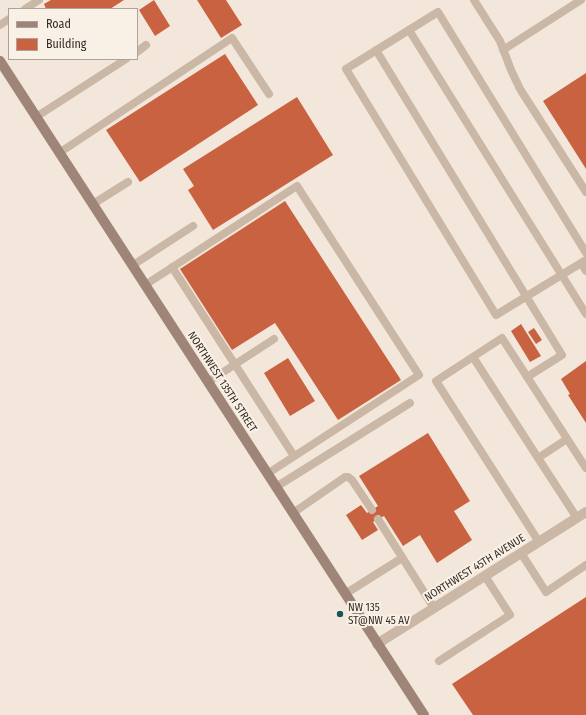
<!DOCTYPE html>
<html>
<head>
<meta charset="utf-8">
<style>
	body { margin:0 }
	#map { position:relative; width:586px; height:715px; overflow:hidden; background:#f2e7da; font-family:"Fira Sans Condensed",sans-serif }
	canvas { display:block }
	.legend { position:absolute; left:8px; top:8px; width:130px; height:52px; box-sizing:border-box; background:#faf1e6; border:1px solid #aca29a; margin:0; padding:5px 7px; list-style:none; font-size:12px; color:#362c27 }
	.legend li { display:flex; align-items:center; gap:8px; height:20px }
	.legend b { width:20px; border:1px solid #aca29a }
</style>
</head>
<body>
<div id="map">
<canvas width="586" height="715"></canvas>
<ul class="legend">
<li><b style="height:5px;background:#9e8577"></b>Road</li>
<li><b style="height:11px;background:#c96241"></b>Building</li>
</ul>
</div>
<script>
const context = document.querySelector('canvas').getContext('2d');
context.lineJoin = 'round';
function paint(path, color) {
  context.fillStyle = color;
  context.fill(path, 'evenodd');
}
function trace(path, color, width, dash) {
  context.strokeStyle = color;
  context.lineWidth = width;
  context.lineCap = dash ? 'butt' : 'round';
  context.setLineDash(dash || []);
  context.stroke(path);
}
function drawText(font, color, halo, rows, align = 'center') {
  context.font = font + ' "Fira Sans Condensed",sans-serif';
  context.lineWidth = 4;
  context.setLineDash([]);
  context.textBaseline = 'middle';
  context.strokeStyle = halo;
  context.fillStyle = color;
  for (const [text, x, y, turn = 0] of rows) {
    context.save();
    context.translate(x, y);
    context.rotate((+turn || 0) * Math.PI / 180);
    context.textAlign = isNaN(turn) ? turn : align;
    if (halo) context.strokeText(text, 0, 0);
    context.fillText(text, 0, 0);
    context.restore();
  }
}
const building = new Path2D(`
	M51,0H124L110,9H46L44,4Z
	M154,0L170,26L155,36L139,10Z
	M197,0H226L242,25L221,38Z
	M225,54L258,105L140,182L106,130Z
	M586,73V169L543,101Z
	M297,97L333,155L213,230L188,190L194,186L183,169Z
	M285,201L401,380L338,420L275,323L232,350L180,269Z
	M521,324L541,356L530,362L511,331Z
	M534,328L542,340L536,344L528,332Z
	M288,358L315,401L290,416L264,373Z
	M586,361V423L568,395L570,394L561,379Z
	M428,433L470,501L454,511L472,540L437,563L420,535L403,546L384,516L373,522L378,530L362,540L346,515L361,505L367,513L378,506L359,476Z
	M586,597V715H473L452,684Z`);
const lane = new Path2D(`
	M474,0L500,41L511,70L520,89L586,192
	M25,9L39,0
	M0,25L9,19
	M409,30L586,314
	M376,50L562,355L527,377
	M503,50L581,0
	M137,52L146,45
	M36,117L126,59
	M59,153L232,38L269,94
	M93,204L128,182
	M586,253L438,12L346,69L496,315L586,260
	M581,263L586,271
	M133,265L193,226
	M172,267L294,456
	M145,285L297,186L419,375L267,474
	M473,357L538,458L567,439
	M208,382L274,339
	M538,458L577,518
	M276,487L410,403
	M293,513L345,477H348L352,480L372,510
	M378,519L434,608
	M539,542L436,381L502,338L586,468
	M521,553L546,592L586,565
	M345,594L402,558
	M439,661L510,615L485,576`);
const street = new Path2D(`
	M377,644L586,512`);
const secondary = new Path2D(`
	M0,61L424,715`);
const markers = [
	[340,614,4,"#1b5559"]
];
const streetNames = [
	["NORTHWEST 135TH STREET",222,382,57],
	["NORTHWEST 45TH AVENUE",475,568,-32]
];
const poiNames = [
	["NW 135",348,608],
	["ST@NW 45 AV",348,621]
];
paint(building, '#c96241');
trace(lane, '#cbb7a6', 8);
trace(street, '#cbb7a6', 10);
trace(secondary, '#9e8577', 10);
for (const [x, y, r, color] of markers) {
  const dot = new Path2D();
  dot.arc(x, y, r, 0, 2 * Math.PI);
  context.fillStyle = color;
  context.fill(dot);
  trace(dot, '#faf1e6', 1.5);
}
drawText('11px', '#362c27', '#faf1e6', streetNames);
drawText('11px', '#362c27', '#faf1e6', poiNames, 'left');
</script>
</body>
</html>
